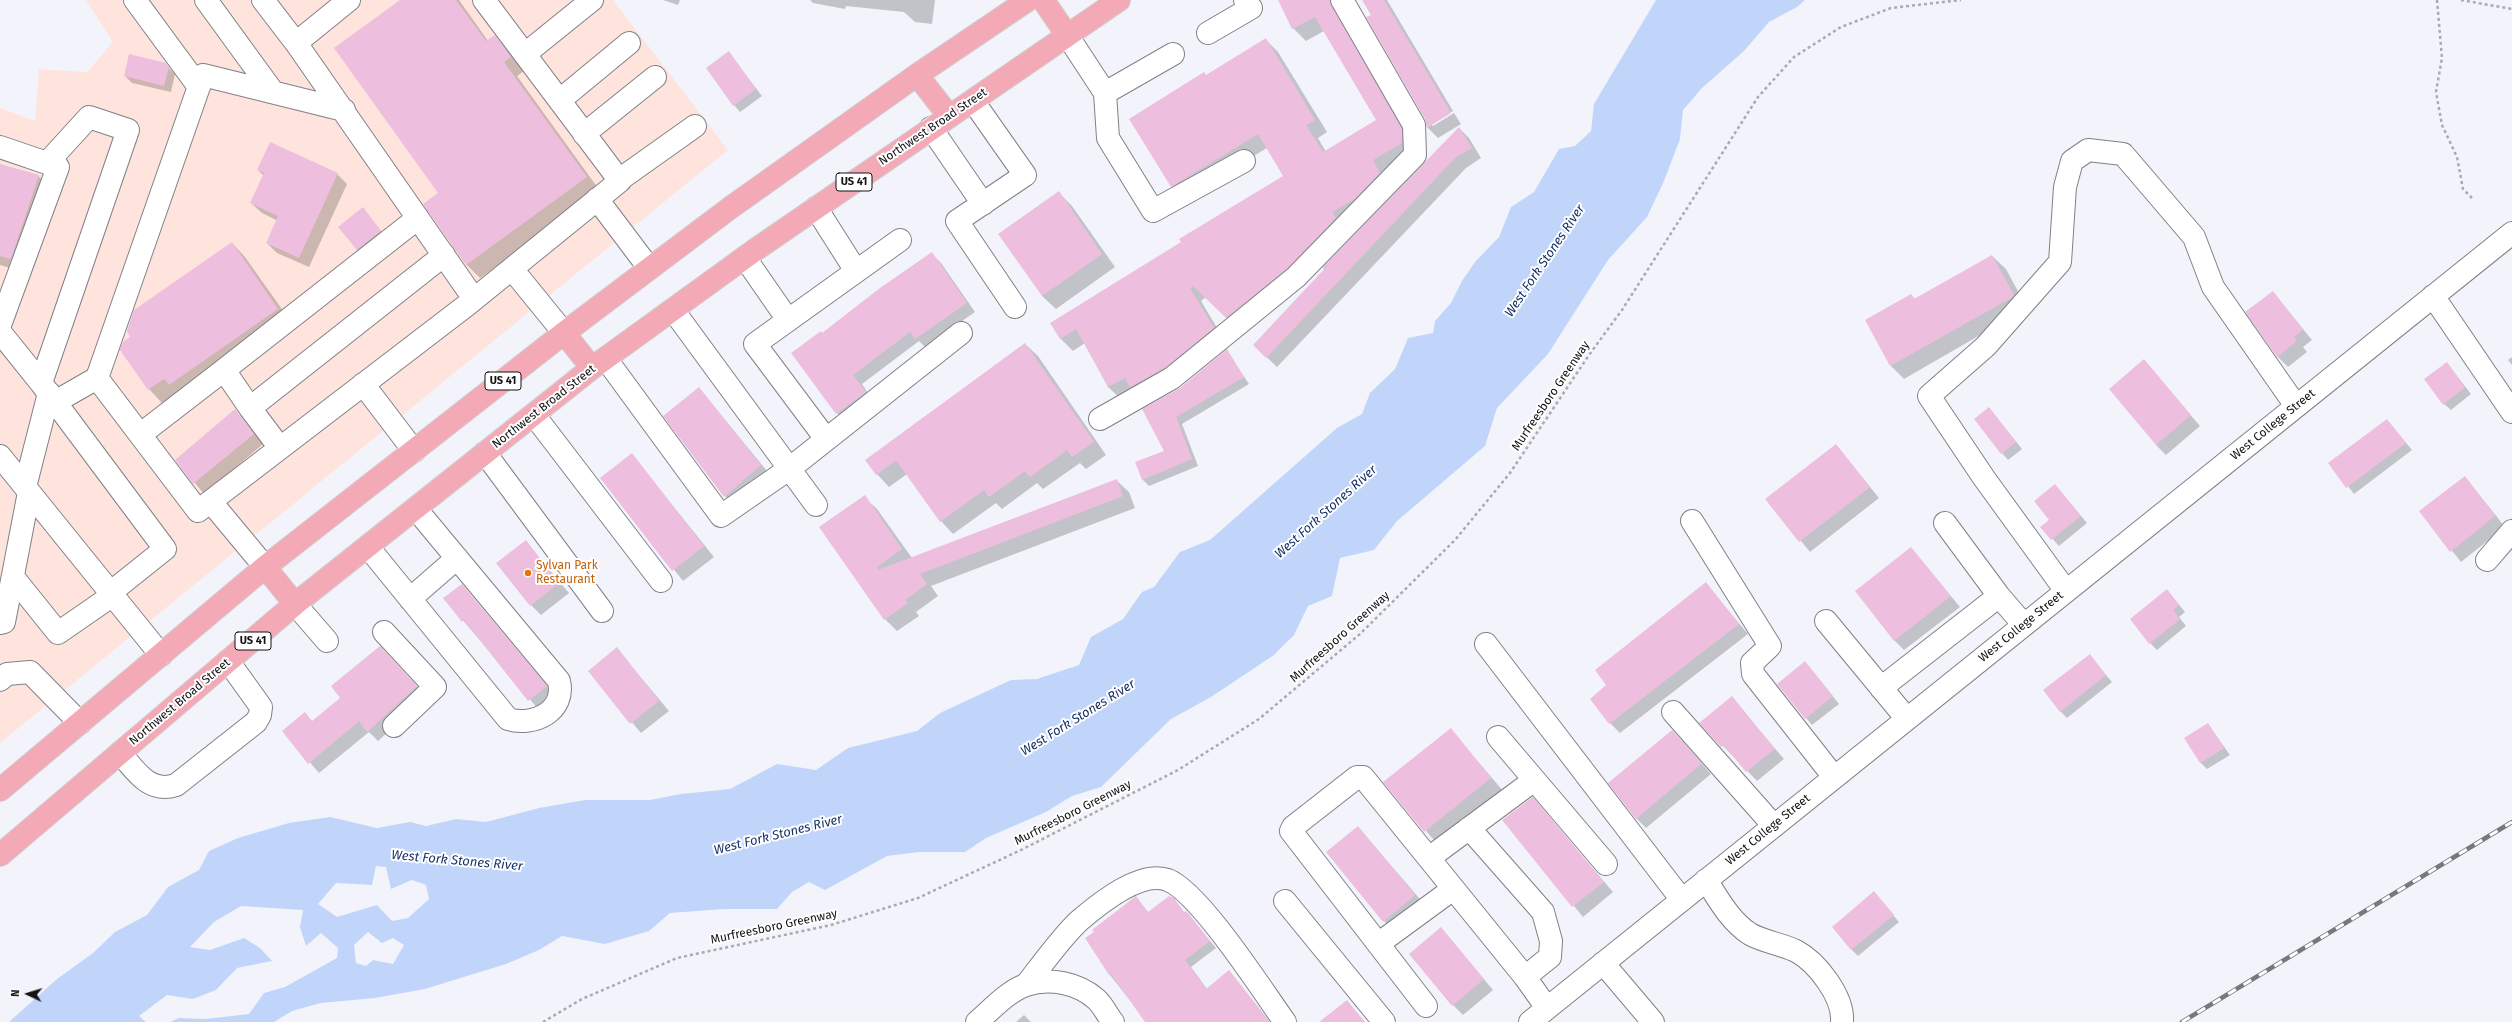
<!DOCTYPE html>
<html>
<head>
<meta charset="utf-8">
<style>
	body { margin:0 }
	#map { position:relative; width:2512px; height:1022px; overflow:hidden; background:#f3f4fb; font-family:"Fira Sans",sans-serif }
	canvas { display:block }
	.north { position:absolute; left:8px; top:974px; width:40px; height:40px; -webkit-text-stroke:3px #fff; paint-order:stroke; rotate:274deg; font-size:11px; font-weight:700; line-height:16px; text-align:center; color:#121315 }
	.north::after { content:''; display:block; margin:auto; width:14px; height:18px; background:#121315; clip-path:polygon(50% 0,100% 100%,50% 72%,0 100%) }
</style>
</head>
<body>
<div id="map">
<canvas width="2512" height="1022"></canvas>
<div class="north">N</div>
</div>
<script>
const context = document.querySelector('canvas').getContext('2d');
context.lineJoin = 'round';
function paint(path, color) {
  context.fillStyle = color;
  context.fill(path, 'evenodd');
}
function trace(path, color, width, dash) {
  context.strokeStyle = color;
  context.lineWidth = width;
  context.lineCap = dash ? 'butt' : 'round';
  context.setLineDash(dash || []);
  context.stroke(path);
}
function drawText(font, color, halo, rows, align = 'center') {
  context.font = font + ' "Fira Sans",sans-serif';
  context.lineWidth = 4;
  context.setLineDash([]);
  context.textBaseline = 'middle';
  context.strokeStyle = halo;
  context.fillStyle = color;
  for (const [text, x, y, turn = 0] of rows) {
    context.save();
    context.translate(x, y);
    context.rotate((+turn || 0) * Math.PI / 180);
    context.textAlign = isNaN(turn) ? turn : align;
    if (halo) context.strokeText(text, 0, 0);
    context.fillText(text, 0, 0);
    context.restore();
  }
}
const commercial = new Path2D(`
	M86,0H613L728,150L0,743V108L35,121L39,69L87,72L113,42Z`);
const water = new Path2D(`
	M1656,0H1805L1797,7L1769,22L1744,51L1702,88L1683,110L1680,139L1664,181L1647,217L1608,260L1548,354L1497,408L1485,446L1397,521L1374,550L1340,558L1332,596L1308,606L1294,635L1274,655L1211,697L1171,719L1101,787L1072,796L1046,812L986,838L965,852H919L887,856L825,890L809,882L792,892L777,909H725L670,913L649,931L605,944L562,936L539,950L506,964L425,989L375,998L321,1003L292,1011L274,1022H170L179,1018L206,1019L249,1014L264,993L285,987L337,958L338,948L321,933L306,946L300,927L303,910L241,906L214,922L190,947L210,950L244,938L260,948L272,961L237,968L216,990L193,999L167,995L139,1016L146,1022H9L57,979L93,953L115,932L147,915L168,887L199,870L209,851L238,838L289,823L330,817L377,828L410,822L426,826L456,819L486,822L539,808L585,800H650L681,794L730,789L777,764L816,770L848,748L917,731L940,713L1011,680L1037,679L1079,665L1091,637L1123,619L1142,592L1154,587L1180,552L1210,540L1337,428L1362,414L1370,393L1395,369L1408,338L1433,333L1435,321L1451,303L1462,281L1475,262L1499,237L1511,207L1534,192L1559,149L1575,146L1591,131L1594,104ZM376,866L386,867L391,889L412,880L426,885L429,899L408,918L392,921L377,905L337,917L318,904L336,883L372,885ZM368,932L382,943L393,938L404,945L393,964L373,960L366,966L356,963L354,945Z`);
const shadow = new Path2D(`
	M402,0H459L488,41L495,36L524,71L517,76L600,191L480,278L467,265L424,204L440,193Z
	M663,0H680L678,5Z
	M810,0H935L932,24L915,22L904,12L846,6L845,9L813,3Z
	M1284,0H1334L1414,142L1239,330L1206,297L1201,301L1225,341L1121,399L1108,387L1085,343L1073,351L1060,338L1182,243L1285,177L1267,148L1184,198L1172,186L1206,76L1266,40L1278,52L1327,132L1318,138L1326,152L1377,121L1324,31L1306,41L1293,28L1280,2Z
	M1363,0H1387L1453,111L1431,124L1433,126L1454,113L1461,124L1438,138L1428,128L1426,118Z
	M729,53L762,96L740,112L734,105Z
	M165,64L175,74L171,92L132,83L125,76Z
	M1459,128L1469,138L1481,158L1466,168L1277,367L1254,345L1325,270L1323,268Z
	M0,165L38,176L52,189L24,272L0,265Z
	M258,170L337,174L347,184L309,267L277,253L267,243L278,221L262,213L251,203L264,176Z
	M1059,193L1072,206L1115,267L1056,309L1042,296Z
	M363,209L387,238L364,256L357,250Z
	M232,243L245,257L291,322L162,403L149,389L132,337Z
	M932,254L941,263L975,312L925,347L919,341L862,384L874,402L846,423L837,413L823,334Z
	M1992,256L2006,269L2027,308L1904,379L1891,366L1866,320L1911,295L1915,299Z
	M2273,292L2312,340L2303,347L2307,352L2288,367L2278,357L2247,312Z
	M1025,344L1038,356L1106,455L1086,469L1080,463L1043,489L1037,483L1002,509L996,503L953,534L941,521L907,474L889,487L877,474Z
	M1227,351L1249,384L1182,424L1198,466L1149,486L1142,479L1165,451L1180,389Z
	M2512,357V365L2508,360Z
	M2144,361L2200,426L2166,455L2156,445Z
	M2447,363L2471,394L2451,410L2444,404Z
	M699,388L771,476L735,506L725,496Z
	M1989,408L2022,449L2008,460L2002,453Z
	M235,410L263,444L204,494L176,460Z
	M2393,427L2412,450L2354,494L2330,463Z
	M1836,445L1879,498L1810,552L1767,499Z
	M632,455L714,557L683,581L601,478Z
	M2465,477L2505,527L2461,562L2420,511Z
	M1116,480L1129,492L1135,508L931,586L938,596L916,612L919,616L897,631L885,619L820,528L864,497L877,509L912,558Z
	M2055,485L2087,523L2059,546L2042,527L2050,520Z
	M525,541L569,593L541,615L531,605Z
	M1911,548L1960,607L1904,650L1894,640Z
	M1705,583L1748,634L1620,733L1610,723L1608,685Z
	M462,585L556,696L539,710L445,599Z
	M2167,590L2185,612L2179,617L2186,626L2157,650L2150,643Z
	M617,649L669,711L641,733L589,671Z
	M2089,655L2112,682L2067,718L2060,711Z
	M390,658L427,697L378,741L369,732L319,773L283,731L304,713L313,722Z
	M1805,662L1839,704L1812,725L1778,684Z
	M1732,698L1784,759L1757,781L1701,723Z
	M2208,724L2230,755L2207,769L2200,762Z
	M1450,729L1504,792L1438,845L1385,782Z
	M1682,741L1711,774L1646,828L1636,818Z
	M1532,798L1613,892L1583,917L1503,820Z
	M1358,827L1425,905L1394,931L1384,921Z
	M1874,893L1899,922L1858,956L1851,949Z
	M1136,898L1149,913H1187L1216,948L1191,967L1207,989L1229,971L1270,1022H1147L1110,975L1087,938Z
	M1441,928L1493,990L1463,1015L1453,1005Z
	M1347,1001L1365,1022H1321Z
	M1024,1015L1031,1022H1016Z`);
const building = new Path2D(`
	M400,0H456L486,41L495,35L511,57L504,62L587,177L466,265L423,204L438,193L334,48Z
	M1278,0H1329L1402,129V143L1373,160L1380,173L1355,199L1332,212L1336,218L1288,268L1226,318L1193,286L1190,288L1214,328L1165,368L1130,387L1125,378L1108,387L1076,329L1060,339L1050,323L1181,242L1179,239L1283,176L1258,134L1171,187L1129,119L1204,72L1206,75L1266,38L1315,120L1306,125L1323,152L1376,120L1315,17L1292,29Z
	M1362,0H1384L1451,113L1427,128L1425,119L1366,17L1371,15Z
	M729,51L756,89L733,106L706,68Z
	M129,54L166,63L169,67L164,86L124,76Z
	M1459,127L1472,148L1455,158L1266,358L1253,345L1328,265L1322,268Z
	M270,142L338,173L299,258L266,243L278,216L250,203L264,173L257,170Z
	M0,164L39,175L11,259L0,256Z
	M1059,191L1102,254L1042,296L998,234Z
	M363,207L381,231L357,250L338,227Z
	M232,242L278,309L169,385L164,379L148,390L120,350L123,342L130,337L127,331L134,310Z
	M932,252L967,303L915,339L910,332L853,375L866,392L836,414L791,353L821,331L822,333L880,288Z
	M1992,255L2014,295L2011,298L1890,366L1865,320L1911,294L1914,299Z
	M2273,291L2303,330L2294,337L2297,341L2277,357L2245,312Z
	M1025,343L1094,442L1072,457L1067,450L1030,477L1025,471L989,497L984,490L940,522L896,460L876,475L865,460Z
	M1227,349L1244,377L1176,417L1192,459L1142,480L1135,462L1164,451L1142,409L1180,388Z
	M2144,359L2191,415L2156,445L2109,389Z
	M2447,362L2465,387L2443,405L2424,379Z
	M699,387L761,465L724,497L663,416Z
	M1989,407L2016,442L2001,454L1974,419Z
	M235,409L254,434L193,484L175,460Z
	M2387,419L2406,443L2346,488L2328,463Z
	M1836,444L1870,487L1799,542L1765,499Z
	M632,453L704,546L672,571L600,478Z
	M2465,476L2495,516L2450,552L2419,511Z
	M1117,479L1123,496L920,574L927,584L905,600L908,603L884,620L819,527L865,495L902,549L877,567L878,570Z
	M2055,484L2081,516L2051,540L2040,527L2049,520L2034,501Z
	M526,540L559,583L530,606L496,563Z
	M1911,547L1951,596L1894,641L1855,591Z
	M1706,582L1739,624L1609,724L1590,699L1606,685L1595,670Z
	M462,584L547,686L528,701L464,620L462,622L443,598Z
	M2167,589L2179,605L2173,610L2180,619L2149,644L2130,619Z
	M380,646L417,686L367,732L359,721L308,764L282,731L305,712L312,721L340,698L331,686Z
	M617,647L659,701L630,724L588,671Z
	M2090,654L2106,675L2060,712L2043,690Z
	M1805,661L1833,696L1805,719L1777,684Z
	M1732,696L1775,749L1746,772L1724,745L1721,747L1699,723Z
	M2208,723L2224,748L2200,763L2184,738Z
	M1451,728L1491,778L1424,832L1383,782Z
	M1672,730L1702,763L1636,819L1608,783Z
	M1533,797L1604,882L1572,907L1502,820Z
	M1358,826L1415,895L1383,922L1326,852Z
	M1874,891L1894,915L1851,950L1832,927Z
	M1136,896L1148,912L1169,896L1174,898L1184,912L1186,911L1189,914L1210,941L1185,960L1206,989L1229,970L1270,1022H1145L1111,974L1109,975L1085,938L1094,932L1092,930Z
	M1441,927L1484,979L1452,1006L1409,954Z
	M1347,1000L1364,1022H1319Z`);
const path = new Path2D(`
	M2437,0L2442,58L2436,92L2442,125L2457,157L2463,189L2472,198
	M2461,0L2512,9
	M543,1022L582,999L677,958L831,925L918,898L1021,850L1178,770L1259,719L1360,634L1455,540L1510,473L1589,355L1622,310L1758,97L1794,57L1841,27L1891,8L1961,0`);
const minor = new Path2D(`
	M135,0L199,87
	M206,0L273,92
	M263,0L296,43
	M349,0L296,43L474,299
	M1208,33L1251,8L1245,0
	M1067,35L1105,93L1173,54
	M525,54L592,0
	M1105,93L1108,138L1153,211L1244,161
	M560,100L629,43
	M973,101L1025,175L957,221L1015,307
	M931,128L983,204
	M584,134L655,77
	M0,147L47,163L89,117L128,130L41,383L165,549L110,593
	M619,180L695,126
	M597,199L649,268
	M816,208L856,271
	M745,258L788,320
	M512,269L564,333
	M2433,296L2512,412
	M673,310L816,505
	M0,325L58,167L47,163
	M0,332L41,383
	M606,359L721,516L789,469L961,333
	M224,370L418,218
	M97,378L203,75L344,110
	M363,384L414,451
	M55,402L97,378L198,511L467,305L620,181L484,0
	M250,408L280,448
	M534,415L661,581
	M1100,419L1172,378L1296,277L1415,155L1414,125L1342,0
	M141,434L224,370L250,408L444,255
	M826,439L755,344L900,240
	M485,453L602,611
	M0,456L161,655
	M25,487L49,393
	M211,502L265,567
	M1692,521L1770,646L1752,663L1753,674L1834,777
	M1945,523L1999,596L2024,625
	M368,547L508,719C534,727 566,711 559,681L416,509
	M2487,560L2512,531
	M13,577L58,633L113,595
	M2066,591L1984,478L1929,396L1986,346L2060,262L2065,187L2072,161L2088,150L2123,154L2194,237L2213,287L2296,406
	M410,599L457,558
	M295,604L327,641
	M1826,621L1907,719
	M0,623L4,622L29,492
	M384,632L435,687L394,726
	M1486,644L1682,900
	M0,680L7,674L30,672L80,723
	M1881,688L1999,596
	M1673,712L1774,826
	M1498,737L1606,864
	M120,753C136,771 149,794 176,785L256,722L260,715L261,707L228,661
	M1469,828L1543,912L1551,941L1550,957L1525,977
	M1429,858L1533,781
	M1706,880C1719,900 1730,921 1750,934C1764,942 1782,944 1796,951C1817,962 1844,997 1842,1022
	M1285,901L1384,1022
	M1378,944L1453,889
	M1603,963L1653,1022
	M1026,985C1041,966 1063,935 1080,920C1100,903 1141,870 1168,880C1200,893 1262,990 1285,1022
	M1426,1006L1291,831L1293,827L1357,777H1363L1525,977L1547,1008
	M977,1022C991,1010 1008,991 1026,985C1049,977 1078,983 1096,999C1103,1005 1107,1015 1113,1022
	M1530,1022L2512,233`);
const major = new Path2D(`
	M1043,0L1067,35
	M917,75L949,116
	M564,333L592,368
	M265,567L295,604
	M0,790L265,567L564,333L730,208L917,75L1028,0
	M0,855L295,604L592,368L755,250L1119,0`);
const rail = new Path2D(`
	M2182,1022L2512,822`);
const markers = [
	[528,573,4,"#e8710a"]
];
const shields = [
	[854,182,36],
	[503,381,36],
	[253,641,36]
];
const shieldNames = [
	["US 41",854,182],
	["US 41",503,381],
	["US 41",253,641]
];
const streetNames = [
	["Northwest Broad Street",933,127,-34],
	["Murfreesboro Greenway",1551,396,-56],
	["Northwest Broad Street",544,407,-38],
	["West College Street",2273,425,-39],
	["West College Street",2021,627,-39],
	["Murfreesboro Greenway",1340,637,-42],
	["Northwest Broad Street",180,702,-40],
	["Murfreesboro Greenway",1073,813,-27],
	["West College Street",1768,830,-39],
	["Murfreesboro Greenway",774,927,-12]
];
const foodNames = [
	["Sylvan Park",536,566],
	["Restaurant",536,580]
];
const waterNames = [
	["West Fork Stones River",1545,261,-56],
	["West Fork Stones River",1326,512,-42],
	["West Fork Stones River",1078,718,-32],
	["West Fork Stones River",778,835,-14],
	["West Fork Stones River",457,861,5]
];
paint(commercial, '#fee4dd');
paint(water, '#c1d5fb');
paint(shadow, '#0003');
paint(building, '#eebedf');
trace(minor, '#808187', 24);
trace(major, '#d0d0d0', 24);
trace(path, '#a9aab0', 2.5, [3, 3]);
trace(minor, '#fff', 22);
trace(major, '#f3a9b6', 22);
trace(rail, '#77787c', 4.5);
trace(rail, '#fff', 3, [9]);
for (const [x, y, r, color] of markers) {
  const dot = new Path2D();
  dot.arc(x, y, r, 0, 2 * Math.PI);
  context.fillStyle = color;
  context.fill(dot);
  trace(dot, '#fff', 1.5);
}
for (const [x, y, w] of shields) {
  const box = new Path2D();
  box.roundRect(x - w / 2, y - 9, w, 18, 3);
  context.fillStyle = '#fff';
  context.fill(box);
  trace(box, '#121315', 1);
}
drawText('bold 11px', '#121315', null, shieldNames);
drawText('12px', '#121315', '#fff', streetNames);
drawText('12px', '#c56008', '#fff', foodNames, 'left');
drawText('italic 13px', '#183268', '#fff', waterNames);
</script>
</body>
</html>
